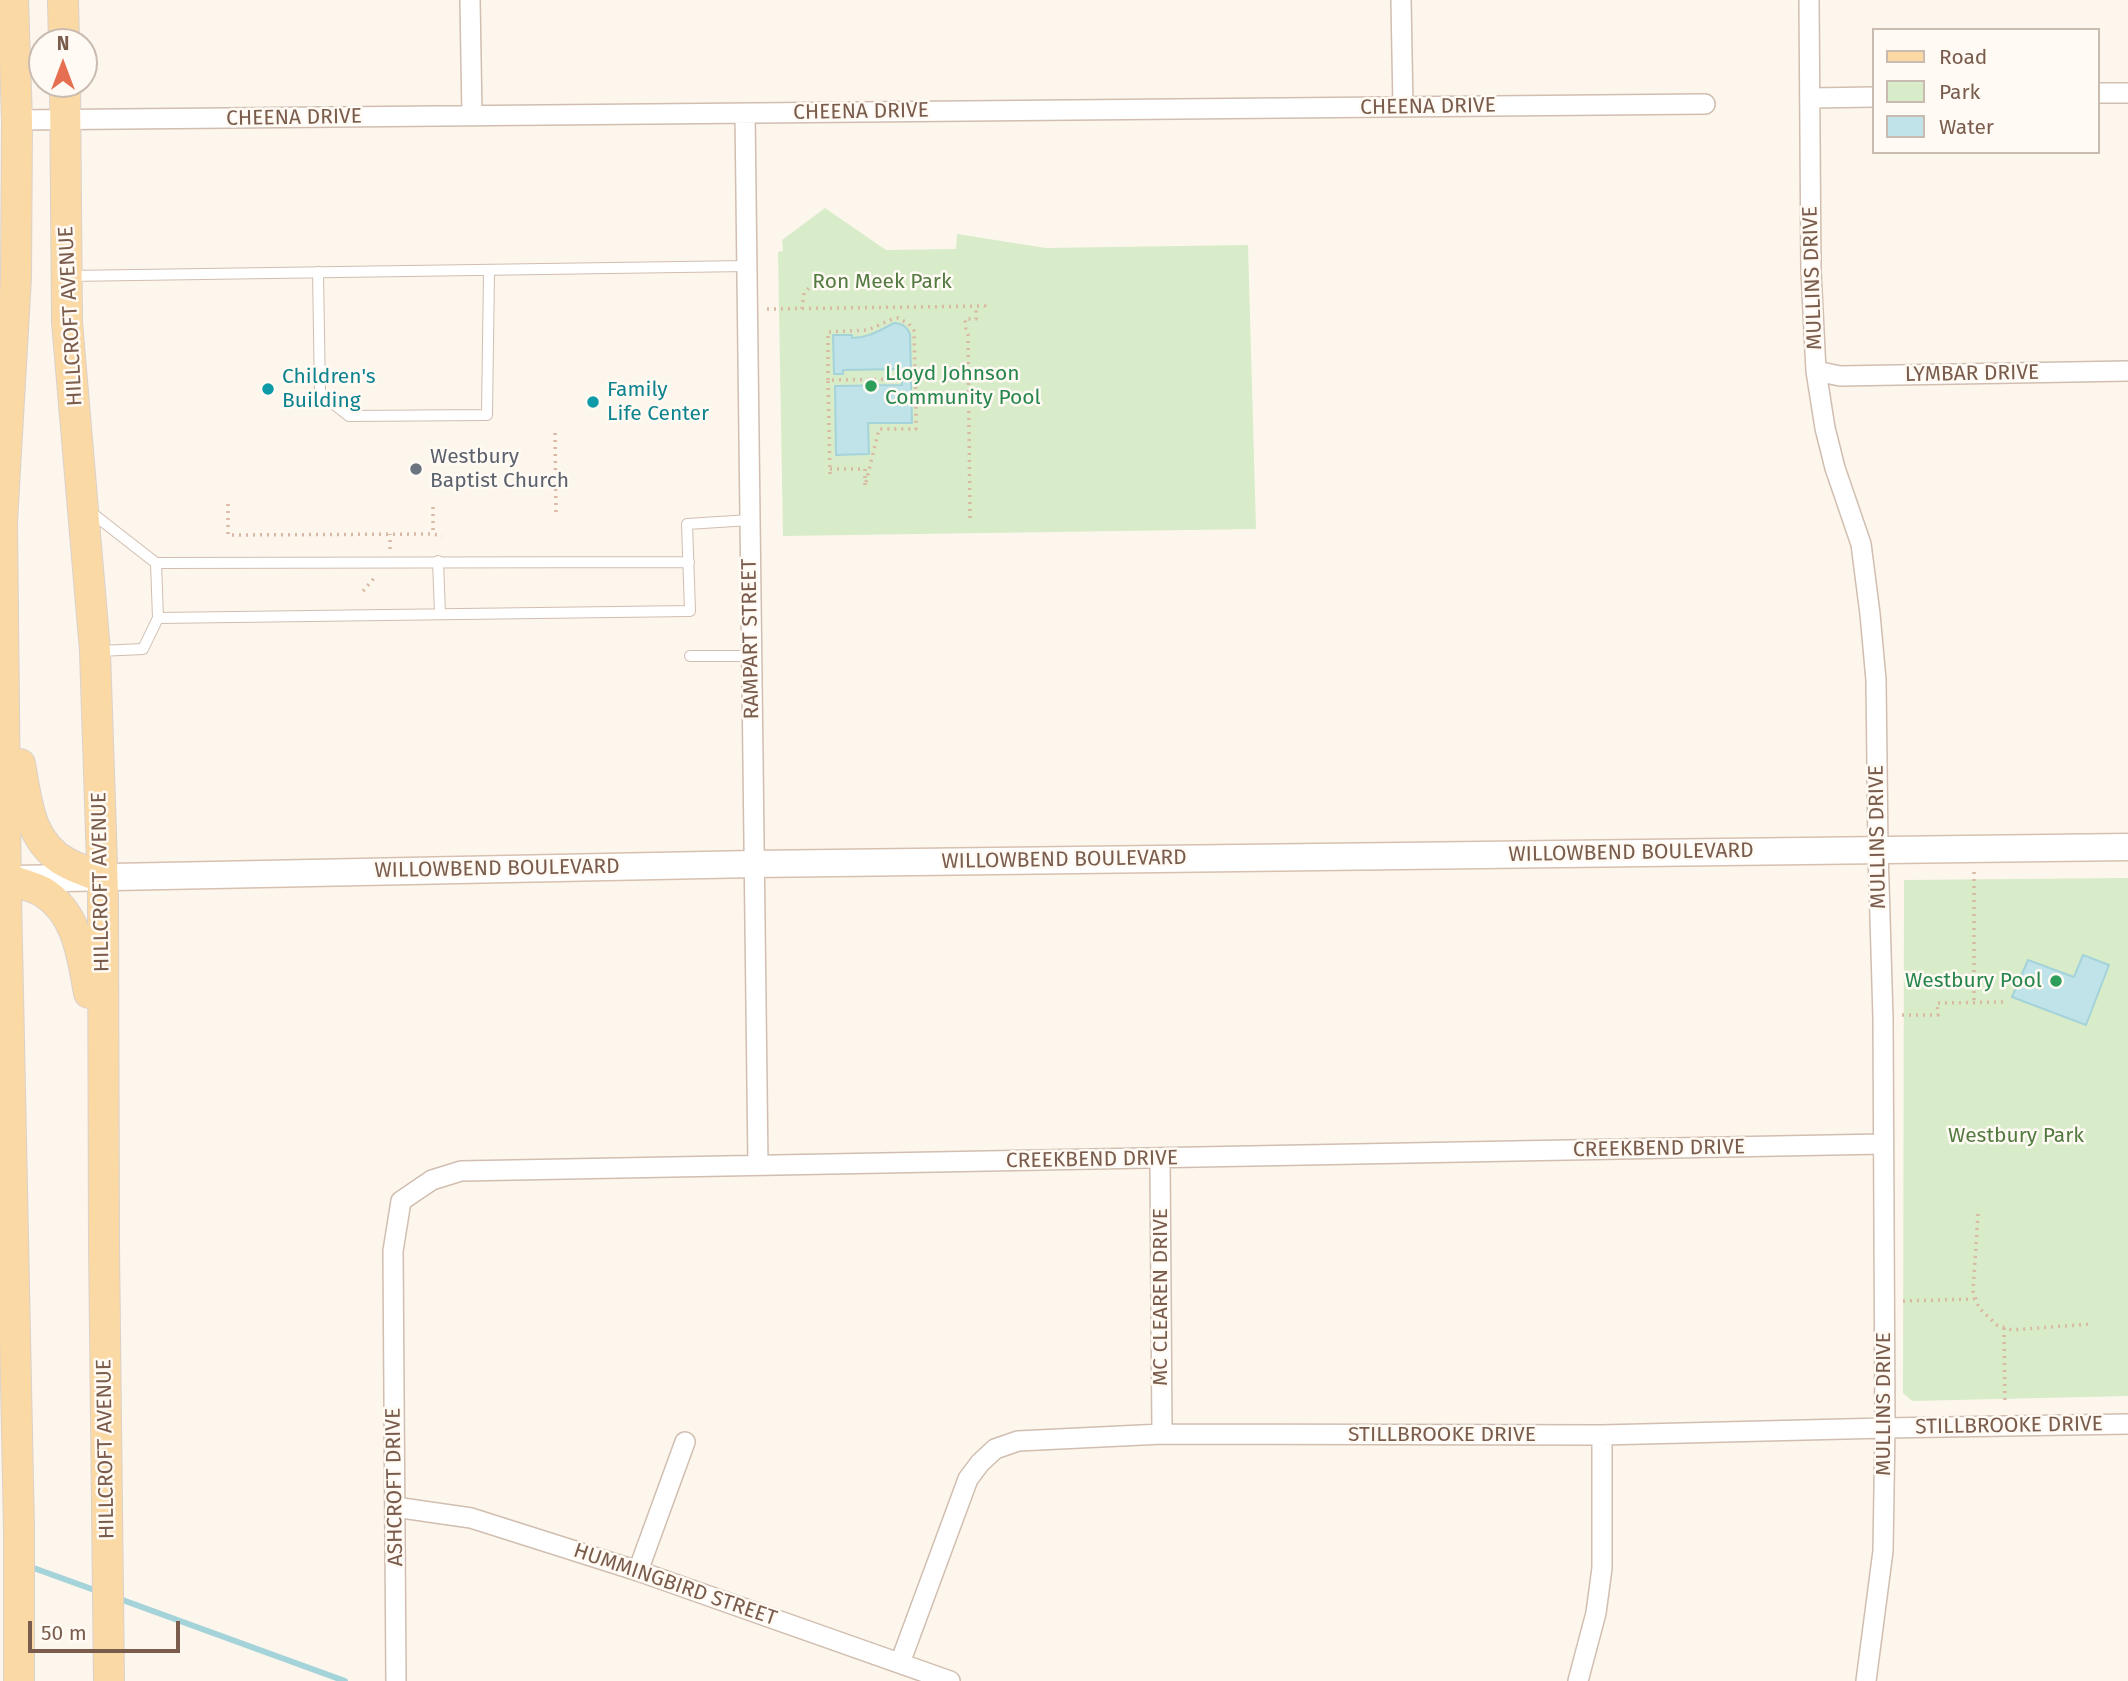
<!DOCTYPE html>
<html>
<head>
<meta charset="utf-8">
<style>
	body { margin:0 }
	#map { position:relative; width:2128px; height:1681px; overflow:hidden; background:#fdf6ec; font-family:"Fira Sans",sans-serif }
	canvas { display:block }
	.legend { position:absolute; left:1872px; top:28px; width:228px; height:126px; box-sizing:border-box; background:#fffaf3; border:2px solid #cabbb1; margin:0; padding:9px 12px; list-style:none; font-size:21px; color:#7a5c4d }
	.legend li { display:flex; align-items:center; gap:14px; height:35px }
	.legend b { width:35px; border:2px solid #cabbb1 }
	.north { position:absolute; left:28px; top:28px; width:70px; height:70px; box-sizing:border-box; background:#fffaf3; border:2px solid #cabbb1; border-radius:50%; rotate:0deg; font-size:19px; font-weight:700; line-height:28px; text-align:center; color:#7a5c4d }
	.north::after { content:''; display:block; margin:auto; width:24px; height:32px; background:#e76f51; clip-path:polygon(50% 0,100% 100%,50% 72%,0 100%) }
	.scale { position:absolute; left:28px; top:1621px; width:152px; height:32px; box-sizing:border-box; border:4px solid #7a5c4d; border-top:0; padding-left:9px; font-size:21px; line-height:24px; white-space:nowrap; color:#7a5c4d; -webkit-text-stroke:5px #fffaf3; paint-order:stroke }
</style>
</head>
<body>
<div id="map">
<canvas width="2128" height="1681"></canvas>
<ul class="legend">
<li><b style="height:9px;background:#fbd9a5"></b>Road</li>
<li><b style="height:19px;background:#d8ecc9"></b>Park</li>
<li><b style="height:19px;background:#bfe3e8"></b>Water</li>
</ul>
<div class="north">N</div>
<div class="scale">50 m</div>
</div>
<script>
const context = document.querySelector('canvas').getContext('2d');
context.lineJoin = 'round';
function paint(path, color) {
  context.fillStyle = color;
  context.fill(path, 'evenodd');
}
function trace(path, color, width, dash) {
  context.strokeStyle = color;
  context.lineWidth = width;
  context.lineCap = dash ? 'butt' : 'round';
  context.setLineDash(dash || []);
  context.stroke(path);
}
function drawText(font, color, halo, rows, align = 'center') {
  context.font = font + ' "Fira Sans",sans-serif';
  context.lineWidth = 5;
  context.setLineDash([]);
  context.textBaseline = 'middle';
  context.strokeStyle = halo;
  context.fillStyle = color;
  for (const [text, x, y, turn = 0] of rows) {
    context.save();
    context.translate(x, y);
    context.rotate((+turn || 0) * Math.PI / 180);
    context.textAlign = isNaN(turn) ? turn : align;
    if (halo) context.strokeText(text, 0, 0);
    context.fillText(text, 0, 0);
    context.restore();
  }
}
const green = new Path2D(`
	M825,208L886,250L956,249L957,234L1046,248L1248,245L1256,529L783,536L778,252L783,251L782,240Z
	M2128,878V1396L1912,1401L1903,1393L1904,880Z`);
const water = new Path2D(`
	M894,323C902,323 907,327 910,334L911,373H901V369L843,370V374H834L833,335H852V338C869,338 880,330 894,323Z
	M902,381H911L912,423H868L869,454L836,455L835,386L902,385Z
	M2083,955L2109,965L2086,1025L2012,997L2028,960L2074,977Z`);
const stream = new Path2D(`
	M28,1566L100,1592
	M117,1598L345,1681`);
const path = new Path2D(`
	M767,309L985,306V310
	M802,309L804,293L810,287L822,286
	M828,380V332L868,330L890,320L898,318L909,324L914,331L915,379
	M963,394H997
	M555,433L556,515
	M830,469H865V486L879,429H916V395
	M830,474L828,380L915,379L916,395H936
	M228,504V535L433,534L442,536
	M433,507V533
	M970,518L968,335L966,331L965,319H976V307
	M390,549V534
	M363,591L376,576
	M1974,872V1003
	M1902,1015H1938L1937,1003L2003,1002
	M1978,1214L1973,1291L1979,1308L1997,1325L2012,1330L2091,1324
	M1903,1301L1974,1299
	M2004,1328L2005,1405`);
const lane = new Path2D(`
	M318,272L320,393L349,416L487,415L489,271
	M68,276L747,266
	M88,510L156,563L689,562
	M438,561L440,614
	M158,618L690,611L687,524L750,520
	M99,651L143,649L158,618L156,563
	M690,656H752`);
const street = new Path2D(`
	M470,0L472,116
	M1401,0L1403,107
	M1809,0L1811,271L1816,371L1825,428L1835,468L1861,544L1870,614L1876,680L1878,850L1883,1018L1885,1428L1883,1551L1866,1681
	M2098,93H2128
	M1811,98L1874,97
	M745,113L758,1165
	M17,120L1705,104
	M1816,371L1840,376L2128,371
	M1160,1159L1162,1434
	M395,1507L471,1518L638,1571L950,1681
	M638,1571L685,1442
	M900,1663L968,1479L980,1463L995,1449L1018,1441L1162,1434L1602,1435L1885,1428L2128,1424
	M396,1681L393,1251L401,1201L432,1180L461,1171L1883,1144
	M1578,1681L1596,1613L1602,1568V1435`);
const secondary = new Path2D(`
	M16,879L754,864L2128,847`);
const primary = new Path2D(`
	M13,0L17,120L16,277L2,522L6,895L19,1530V1681
	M63,0L64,42
	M65,84L67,322L95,651L103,894L104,1246L109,1681
	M20,764C27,801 29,843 67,863C78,869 90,873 102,877
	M7,879C18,883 32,886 43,892C78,914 82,956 89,993`);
const markers = [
	[871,386,7,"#2e9e5b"],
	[268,389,7,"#0f9aa8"],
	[593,402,7,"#0f9aa8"],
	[416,469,7,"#6b7280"],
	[2056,981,7,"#2e9e5b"]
];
const streetNames = [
	["CHEENA DRIVE",1428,107,-1],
	["CHEENA DRIVE",861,112,-1],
	["CHEENA DRIVE",294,118,-1],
	["MULLINS DRIVE",1813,278,-92],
	["HILLCROFT AVENUE",71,316,-93],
	["LYMBAR DRIVE",1972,374,-1],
	["RAMPART STREET",751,639,-91],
	["MULLINS DRIVE",1878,837,-91],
	["WILLOWBEND BOULEVARD",1631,853,-1],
	["WILLOWBEND BOULEVARD",1064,860,-1],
	["WILLOWBEND BOULEVARD",497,869,-1],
	["HILLCROFT AVENUE",101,882,-91],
	["CREEKBEND DRIVE",1659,1149,-1],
	["CREEKBEND DRIVE",1092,1160,-1],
	["MC CLEAREN DRIVE",1161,1297,-90],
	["MULLINS DRIVE",1884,1404,-90],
	["STILLBROOKE DRIVE",2009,1426,-1],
	["STILLBROOKE DRIVE",1442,1435],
	["HILLCROFT AVENUE",106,1449,-91],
	["ASHCROFT DRIVE",395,1487,-91],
	["HUMMINGBIRD STREET",675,1585,19]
];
const parkNames = [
	["Ron Meek Park",882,282],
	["Westbury Park",2016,1136]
];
const leisureNames = [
	["Lloyd Johnson",885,374],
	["Community Pool",885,398],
	["Westbury Pool",2042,981,"right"]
];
const cultureNames = [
	["Children's",282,377],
	["Building",282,401],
	["Family",607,390],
	["Life Center",607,414]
];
const worshipNames = [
	["Westbury",430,457],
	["Baptist Church",430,481]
];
paint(green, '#d8ecc9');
paint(water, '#bfe3e8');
trace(water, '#a5d3da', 2);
trace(stream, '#a5d3da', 6);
trace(lane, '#d1beb0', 12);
trace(street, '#d1beb0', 22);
trace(secondary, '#d6c0b0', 29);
trace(primary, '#dad1cd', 32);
trace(path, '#d9b8a5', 3.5, [2, 5]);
trace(lane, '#fff', 10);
trace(street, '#fff', 19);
trace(secondary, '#fff', 26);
trace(primary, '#fbd9a5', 30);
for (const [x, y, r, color] of markers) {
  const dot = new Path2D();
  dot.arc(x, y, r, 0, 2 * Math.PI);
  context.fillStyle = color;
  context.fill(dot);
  trace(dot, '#fffaf3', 2.5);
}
drawText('21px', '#7a5c4d', '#fffaf3', streetNames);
drawText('21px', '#537a41', '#fffaf3', parkNames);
drawText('21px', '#27864d', '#fffaf3', leisureNames, 'left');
drawText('21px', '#0d838f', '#fffaf3', cultureNames, 'left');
drawText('21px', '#5b616d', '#fffaf3', worshipNames, 'left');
</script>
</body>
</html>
